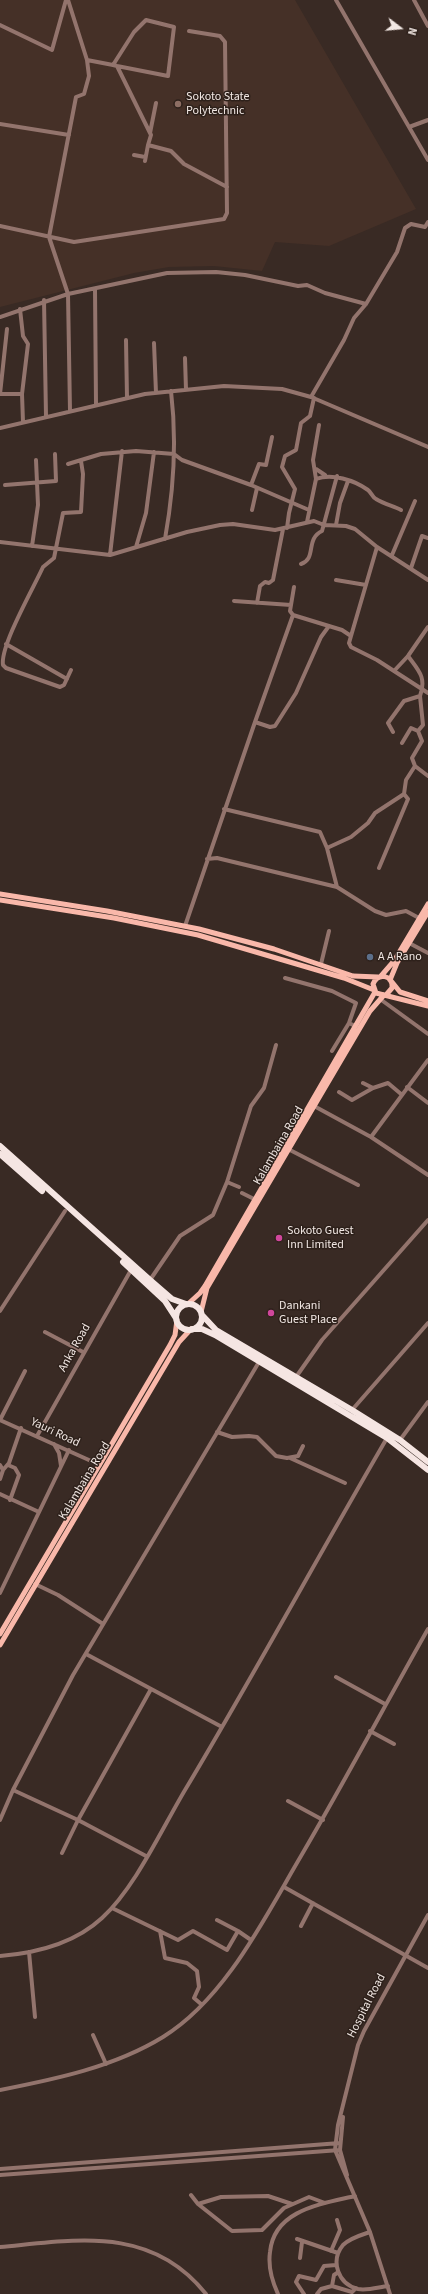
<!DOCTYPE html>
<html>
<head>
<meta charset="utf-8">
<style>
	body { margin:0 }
	#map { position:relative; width:428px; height:2294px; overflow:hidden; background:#392a24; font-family:"Source Sans 3",sans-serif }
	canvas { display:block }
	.north { position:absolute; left:380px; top:8px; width:40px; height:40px; -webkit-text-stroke:3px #2e211b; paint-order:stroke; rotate:106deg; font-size:11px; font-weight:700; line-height:16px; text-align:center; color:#f1e7e3 }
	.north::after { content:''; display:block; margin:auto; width:14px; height:18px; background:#f1e7e3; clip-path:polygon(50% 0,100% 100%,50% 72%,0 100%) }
</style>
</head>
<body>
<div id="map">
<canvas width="428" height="2294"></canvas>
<div class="north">N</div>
</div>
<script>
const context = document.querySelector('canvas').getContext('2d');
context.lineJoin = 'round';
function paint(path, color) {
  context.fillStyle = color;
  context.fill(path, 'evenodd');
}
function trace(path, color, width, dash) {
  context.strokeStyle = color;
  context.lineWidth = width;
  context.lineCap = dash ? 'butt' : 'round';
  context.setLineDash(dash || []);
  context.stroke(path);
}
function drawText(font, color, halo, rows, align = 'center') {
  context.font = font + ' "Source Sans 3",sans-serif';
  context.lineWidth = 3;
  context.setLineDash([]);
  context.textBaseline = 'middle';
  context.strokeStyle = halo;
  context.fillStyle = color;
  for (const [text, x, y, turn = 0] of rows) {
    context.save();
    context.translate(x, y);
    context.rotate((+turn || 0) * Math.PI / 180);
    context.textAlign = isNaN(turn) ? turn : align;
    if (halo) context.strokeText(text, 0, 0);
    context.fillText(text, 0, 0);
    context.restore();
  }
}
const built = new Path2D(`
	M0,0H295L416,209L329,246L275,242L262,271L214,266L169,267L134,273L0,307Z`);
const minor = new Path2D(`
	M68,0L87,60L89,76L84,94L76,97L49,237L68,294L70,411
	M336,0L428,160
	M414,0L428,26
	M0,25L52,50L66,0
	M87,60L113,65L117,66L168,76L174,27L146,20L134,32L113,65
	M117,66L151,135L148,145L171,151L184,164L227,187
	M0,124L69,135
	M409,127L428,120
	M150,133L156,103
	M134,155L145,157
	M145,161L148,145
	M0,226L74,242L224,219L227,213L225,42L220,36L189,31
	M95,289L96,404
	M44,300L46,416
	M20,309L23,336L28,344L22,394L23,422
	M0,317L68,294L167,273L216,272L245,275L298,286L307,285L325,293L366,304
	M7,329L0,394H22
	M126,340L127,398
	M154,343L156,393
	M185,358L186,390
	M311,397L344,340L354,318L366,304L397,252L405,228L411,224L425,227L428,222
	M0,428L145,394L224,386L282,389L311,397L428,447
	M68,464L101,454L136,451L174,454L182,460L251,485L309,510
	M316,469L325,475
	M316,479C332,473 354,480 368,490C371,492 372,497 376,499C384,504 393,506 401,510
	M5,485L56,481L55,454
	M251,485L259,464L266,465L272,437
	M252,510L257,488
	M307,522L316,479L313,460L319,425
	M336,525L340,503L348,481
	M287,528L289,513L295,489L282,467L285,456L296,450L301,423L310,416L314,398
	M165,539C174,489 177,441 171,391
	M0,542L110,555L187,532L220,525L233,524L275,530L314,521L324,525L346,526L355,529L377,547L428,580
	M32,546L38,505L36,460
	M136,547L146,513L154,452
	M110,555L122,451
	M392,555L415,501
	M301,564C317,559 305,539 322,531L337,476
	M411,568L422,536L428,538
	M336,580L366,585
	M234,601L291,605
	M257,603L260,586L265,582L269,583L273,580L283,529
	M293,615L342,630L351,636L349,643L351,647L377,660L428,693
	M351,636L377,547
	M6,644L67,679
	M71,670L64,685L60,687L6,668L3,665C0,646 34,587 43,567L54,558L63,513L81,512L83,474L81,461
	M394,671L408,656L428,627
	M255,722L293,615L290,611L294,587
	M418,731L422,741L412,758L415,766L428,776
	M393,732L388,723L404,701L420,696C427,677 418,670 408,656
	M402,743L411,728L418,731L423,725L420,696
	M224,809L320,832L327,848L337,887
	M327,848L351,837L368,823L375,813L404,794
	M207,859L217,858L337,887L375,911L386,915L406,911L419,918
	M379,868L408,799L404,794L406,780L415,766
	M185,926L255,722L270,727L275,726L296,693L321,637L329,626
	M409,943L428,953
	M321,964L329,931
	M285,978L332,991L356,1003L349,1023L355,1026
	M380,999L428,1034
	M332,1051L349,1023
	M363,1083L373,1088L388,1083L401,1094
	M407,1087L428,1103
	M339,1092L352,1100L373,1088
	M314,1106L371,1137L428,1175
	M371,1137L428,1060
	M288,1149L358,1185
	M227,1182L239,1187
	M242,1193L254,1199
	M150,1280L180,1236L213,1215L227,1182L251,1106L264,1088L276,1045
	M0,1311L65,1211
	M45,1332L83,1352
	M296,1377L322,1340L428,1220
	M352,1410L428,1323
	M0,1420L100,1465
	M0,1420L25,1371
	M217,1432L232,1437L249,1436L257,1437L276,1456L287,1458L298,1456L303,1446
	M37,1436L131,1270
	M400,1440L428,1402
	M54,1444L59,1453L61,1466
	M290,1458L345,1483
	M0,1465L3,1470L0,1479
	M8,1465L15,1468L19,1475L10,1500
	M3,1470L9,1463L21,1428
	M0,1494L39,1512
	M35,1584L58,1595L103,1624
	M0,1593L69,1450
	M86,1654L222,1727
	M336,1677L385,1704
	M370,1731L394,1744
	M13,1790L78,1820L146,1856
	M288,1801L323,1820
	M0,1820L13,1790L73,1675L259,1362
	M62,1853L78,1820L151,1689
	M284,1887L428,1968
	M112,1908L178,1940L193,1931L227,1950L238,1931L251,1940
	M217,1920L238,1931
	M301,1926L313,1903
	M160,1931L165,1958L187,1963L197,1971L199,1987L194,1998L201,2004
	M29,1952L35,2017
	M0,1956C37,1953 74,1944 102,1918C136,1887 163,1826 188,1785C256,1671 320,1553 387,1438
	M93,2035L106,2064
	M0,2090C56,2079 114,2067 163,2037C226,1998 265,1917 301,1856C345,1781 385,1705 428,1629
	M343,2117L340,2150L347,2175
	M0,2169L340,2143
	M0,2175L340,2150
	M191,2195L198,2204L232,2231L262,2230L284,2208L309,2197L325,2203
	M198,2204L221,2197L268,2196L292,2204
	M370,2232C361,2235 350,2238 343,2245C330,2261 338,2284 358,2289C367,2291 379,2287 388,2286
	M297,2239L338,2253
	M0,2247C77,2240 151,2225 206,2294
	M331,2251L340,2230L337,2220
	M300,2258L302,2242
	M337,2273L334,2275L332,2286L352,2292L356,2288
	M278,2294C272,2281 268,2266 270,2252C274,2210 321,2204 355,2196
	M304,2294L296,2282L299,2276L316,2280L324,2266L336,2265
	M317,2294L321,2289L332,2286
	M390,2294L370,2232L335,2150L338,2125L358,2045L364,2031L428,1915`);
const major = new Path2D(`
	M0,894L107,911L199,929L274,949L353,976L378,977
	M0,900L114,918L198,935L344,978L374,990
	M381,976L394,961L428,904
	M390,980L397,963L428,912
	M392,982L400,992L428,1001
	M386,995L392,988C393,975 378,972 373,984L376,993L428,1006
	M188,1304L200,1293L205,1286L375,992
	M201,1312L207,1288L370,1011L384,995
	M0,1634L170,1345L175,1335L177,1320
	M0,1645L179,1342L191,1329`);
const highway = new Path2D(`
	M0,1146L150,1280L172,1299L186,1304
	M0,1154L42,1191
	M123,1262L165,1301L176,1318
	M176 1317a13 13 0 1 1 26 0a13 13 0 1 1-26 0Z
	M202,1315L216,1330L352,1410L400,1440L428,1462
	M192,1329H202L215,1335L387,1438L428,1470`);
const markers = [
	[178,104,4,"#8d6e63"],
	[370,957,4,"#5c6f8a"],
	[279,1238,4,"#d1479c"],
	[271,1313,4,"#d1479c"]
];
const poiNames = [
	["Sokoto State",186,97],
	["Polytechnic",186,111],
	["A A Rano",378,957],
	["Sokoto Guest",287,1231],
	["Inn Limited",287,1245],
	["Dankani",279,1306],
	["Guest Place",279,1320]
];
const streetNames = [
	["Kalambaina Road",279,1146,-60],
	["Anka Road",75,1348,-61],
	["Yauri Road",55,1433,25],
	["Kalambaina Road",85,1481,-59],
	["Hospital Road",367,2006,-63]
];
paint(built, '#453027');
trace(minor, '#93746d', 4);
trace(major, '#f9b8aa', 5);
trace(highway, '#f5e5e2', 6);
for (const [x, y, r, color] of markers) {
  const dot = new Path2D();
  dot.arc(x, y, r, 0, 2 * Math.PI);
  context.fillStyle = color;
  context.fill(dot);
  trace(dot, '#2e211b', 1.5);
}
drawText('12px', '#f1e7e3', '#2e211b', poiNames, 'left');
drawText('12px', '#f1e7e3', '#2e211b', streetNames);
</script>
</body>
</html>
